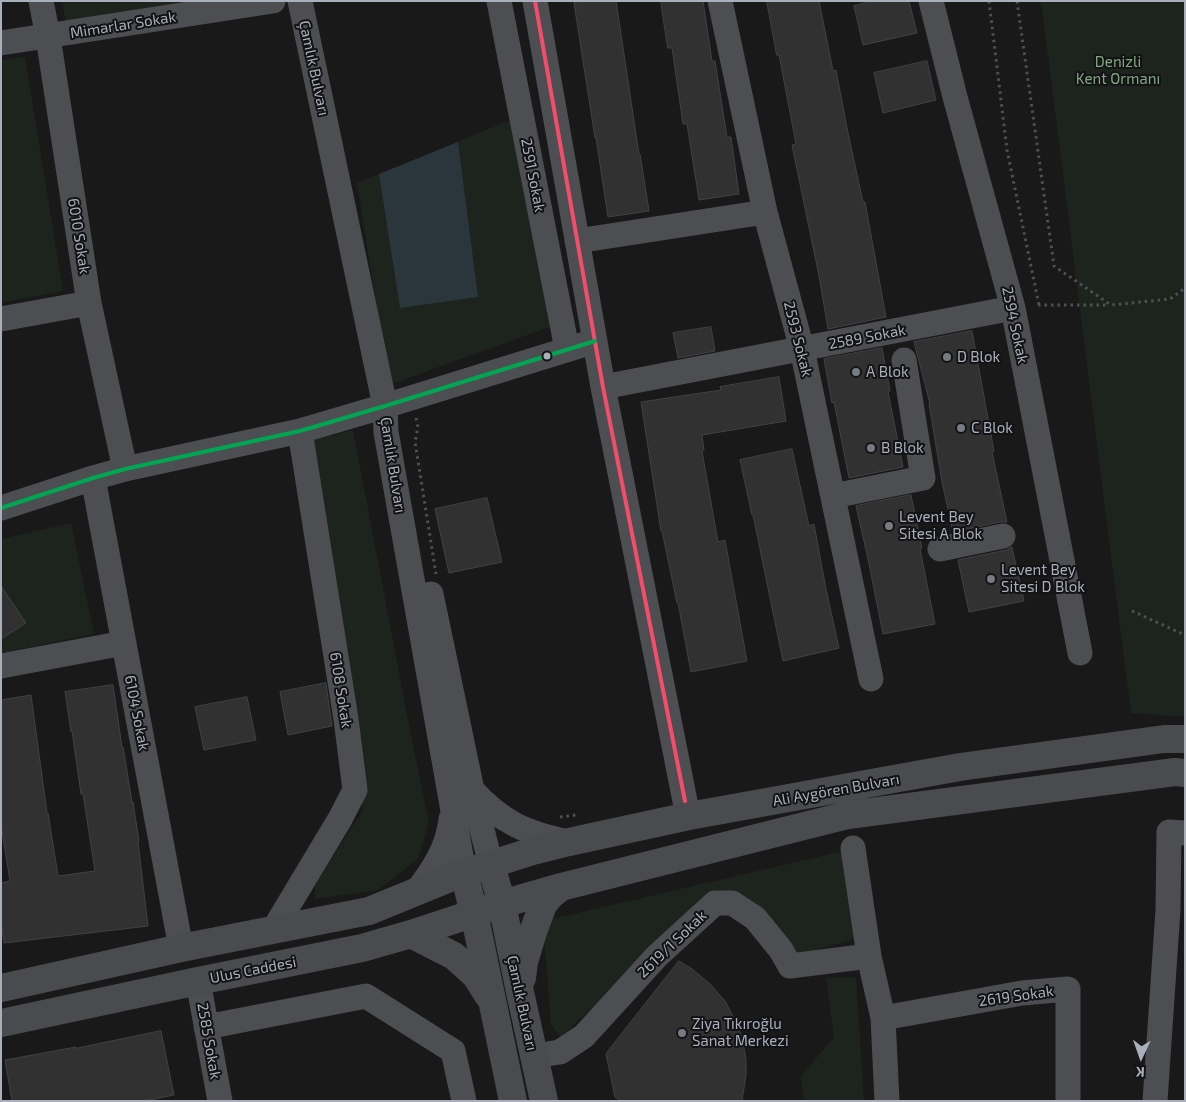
<!DOCTYPE html>
<html>
<head>
<meta charset="utf-8">
<style>
	body { margin:0 }
	#map { position:relative; width:1186px; height:1102px; overflow:hidden; background:#191919; font-family:"Exo 2",sans-serif }
	canvas { display:block }
	.frame { position:absolute; inset:0; border:2px solid #a9b0bb; pointer-events:none }
	.north { position:absolute; left:1116px; top:1032px; width:50px; height:50px; -webkit-text-stroke:4px #131315; paint-order:stroke; rotate:183deg; font-size:14px; font-weight:700; line-height:20px; text-align:center; color:#a9b0bb }
	.north::after { content:''; display:block; margin:auto; width:18px; height:22px; background:#a9b0bb; clip-path:polygon(50% 0,100% 100%,50% 72%,0 100%) }
</style>
</head>
<body>
<div id="map">
<canvas width="1186" height="1102"></canvas>
<div class="frame"></div>
<div class="north">K</div>
</div>
<script>
const context = document.querySelector('canvas').getContext('2d');
context.lineJoin = 'round';
function paint(path, color) {
  context.fillStyle = color;
  context.fill(path, 'evenodd');
}
function trace(path, color, width, dash) {
  context.strokeStyle = color;
  context.lineWidth = width;
  context.lineCap = dash ? 'butt' : 'round';
  context.setLineDash(dash || []);
  context.stroke(path);
}
function drawText(font, color, halo, rows, align = 'center') {
  context.font = font + ' "Exo 2",sans-serif';
  context.lineWidth = 4;
  context.setLineDash([]);
  context.textBaseline = 'middle';
  context.strokeStyle = halo;
  context.fillStyle = color;
  for (const [text, x, y, turn = 0] of rows) {
    context.save();
    context.translate(x, y);
    context.rotate((+turn || 0) * Math.PI / 180);
    context.textAlign = isNaN(turn) ? turn : align;
    if (halo) context.strokeText(text, 0, 0);
    context.fillText(text, 0, 0);
    context.restore();
  }
}
const green = new Path2D(`
	M62,1H220L66,23Z
	M1041,1H1185V717L1131,713Z
	M25,57L63,291L1,303V60Z
	M525,114L558,324L389,385L357,183Z
	M353,430L409,725L429,822L418,859L378,890L315,899V884L363,810L306,442Z
	M71,523L94,634L1,653V539Z
	M843,851L861,937L798,955L729,893L699,901L619,983L561,1037L551,1025L543,921Z
	M856,977L864,1101H804L801,1076L834,1037L826,978Z`);
const water = new Path2D(`
	M458,142L478,297L400,308L379,174Z`);
const building = new Path2D(`
	M588,1H616L639,154H640L649,211L608,217L596,138H595L574,3Z
	M661,1H703L712,61H715L727,137H731L739,194L699,200L687,124H683L672,48H668Z
	M767,1H819L833,71L836,70L848,133L863,202H865L886,317L828,329L819,276L792,145L796,144L779,55H777Z
	M873,1H909L917,33L863,45L854,6Z
	M927,61L936,100L883,113L874,73Z
	M711,327L715,351L678,358L673,333Z
	M972,331L994,451L992,452L1007,522H1000L953,532L942,482L929,404H930L914,342Z
	M882,348L890,391L888,392L903,467L849,478L834,402L832,403L824,359Z
	M779,377L786,421L702,435L704,450L702,451L718,542L725,540L747,661L691,672L678,603H677L662,531H661L641,402L721,390L720,387Z
	M792,449L809,526L814,524L826,589L839,648L783,661L753,515H752L740,460Z
	M911,495L922,548L920,549L935,624L883,634L868,559L856,506Z
	M487,498L502,562L449,573L435,509Z
	M1012,547L1024,601L969,612L958,560L1006,550Z
	M1,586L26,623L1,639Z
	M326,683L332,726L288,735L280,692Z
	M113,685L122,747H123L132,802H133L139,841L138,842L148,926L4,943L1,923V883L10,881L1,825V700L31,695L47,813H48L58,876L95,871L83,794H81L72,731L71,732L65,692Z
	M247,697L256,740L204,750L195,707Z
	M679,961L692,969L710,984L725,1001L736,1022L742,1037L746,1059V1075L742,1101H621L615,1097L606,1054Z
	M161,1031L174,1095L145,1101H12L5,1060L76,1047V1048Z`);
const path = new Path2D(`
	M989,1L1007,150L1039,305
	M1017,1L1054,266L1111,305L1170,299L1185,288
	M1038,305H1109
	M416,418L418,427L415,442L436,574
	M1132,611L1185,635
	M560,817L576,815`);
const minor = new Path2D(`
	M41,1L48,37L89,303L125,469
	M300,1L385,406L386,432L464,873
	M499,1L567,349
	M535,1L603,387L685,801
	M720,1L765,212L802,349L871,679
	M931,1L955,97L1013,308L1080,653
	M1,43L273,1
	M577,241L765,212
	M1,319L89,303
	M603,387L1013,308
	M93,478L181,948
	M833,496L923,478L904,360
	M1,508L93,478L125,469L300,431L385,406L595,341
	M940,549L1003,536
	M431,594L472,790L491,865
	M1,666L124,643
	M472,790C502,823 526,833 569,842
	M853,848L869,956L883,1018L887,1101
	M417,891C434,869 448,847 451,819
	M274,929L340,819L355,790L346,719L300,431
	M198,981L220,1101
	M883,1018L1022,993L1068,989V1101
	M206,1027L366,996L453,1051L464,1101
	M534,1056L560,1052L584,1036L657,956L715,903H732L755,918L781,950L790,966L869,956
	M1155,1101L1168,910L1169,832L1185,833`);
const major = new Path2D(`
	M491,865L502,904L520,992L544,1101
	M464,873L474,913L513,1101
	M411,934L454,956L476,976L488,995
	M522,978L524,962L533,932L543,905L550,896L561,887
	M1,988L181,948L369,911L457,875L533,851L569,842L689,816L960,767L1164,739H1185
	M1,1023L198,981L362,948L411,934L502,904L561,887L848,815L1175,772L1185,773`);
const bus1 = new Path2D(`
	M535,1L603,387L685,801`);
const bus2 = new Path2D(`
	M1,508L93,478L125,469L300,431L385,406L595,341`);
const markers = [
	[547,356,4.5,"#a9b0bb"],
	[947,357,5,"#777b82"],
	[856,372,5,"#777b82"],
	[961,428,5,"#777b82"],
	[871,448,5,"#777b82"],
	[889,526,5,"#777b82"],
	[991,579,5,"#777b82"],
	[682,1033,5,"#777b82"]
];
const streetNames = [
	["Mimarlar Sokak",123,25,-9],
	["Çamlık Bulvarı",314,68,78],
	["2591 Sokak",533,175,79],
	["6010 Sokak",79,236,81],
	["2594 Sokak",1015,325,78],
	["2589 Sokak",867,337,-11],
	["2593 Sokak",798,339,76],
	["Çamlık Bulvarı",393,465,81],
	["6108 Sokak",341,690,81],
	["6104 Sokak",137,713,79],
	["Ali Aygören Bulvarı",836,790,-10],
	["2619/1 Sokak",672,944,-44],
	["Ulus Caddesi",253,970,-11],
	["2619 Sokak",1016,996,-8],
	["Çamlık Bulvarı",522,1003,78],
	["2585 Sokak",209,1041,80]
];
const parkNames = [
	["Denizli",1118,62],
	["Kent Ormanı",1118,79]
];
const poiNames = [
	["D Blok",957,357],
	["A Blok",866,372],
	["C Blok",971,428],
	["B Blok",881,448],
	["Levent Bey",899,517],
	["Sitesi A Blok",899,534],
	["Levent Bey",1001,570],
	["Sitesi D Blok",1001,587],
	["Ziya Tıkıroğlu",692,1024],
	["Sanat Merkezi",692,1041]
];
paint(green, '#1c241d');
paint(water, '#2b363c');
paint(building, '#313131');
trace(building, '#414245', 1);
trace(path, '#4f5054', 3, [2.5, 4]);
trace(minor, '#4d4e52', 25);
trace(major, '#4a4b4e', 28);
trace(bus1, '#f44d6c', 4);
trace(bus2, '#00a651', 4);
for (const [x, y, r, color] of markers) {
  const dot = new Path2D();
  dot.arc(x, y, r, 0, 2 * Math.PI);
  context.fillStyle = color;
  context.fill(dot);
  trace(dot, '#131315', 2);
}
drawText('15px', '#a9b0bb', '#131315', streetNames);
drawText('15px', '#81a680', '#131315', parkNames);
drawText('15px', '#a9b0bb', '#131315', poiNames, 'left');
</script>
</body>
</html>
